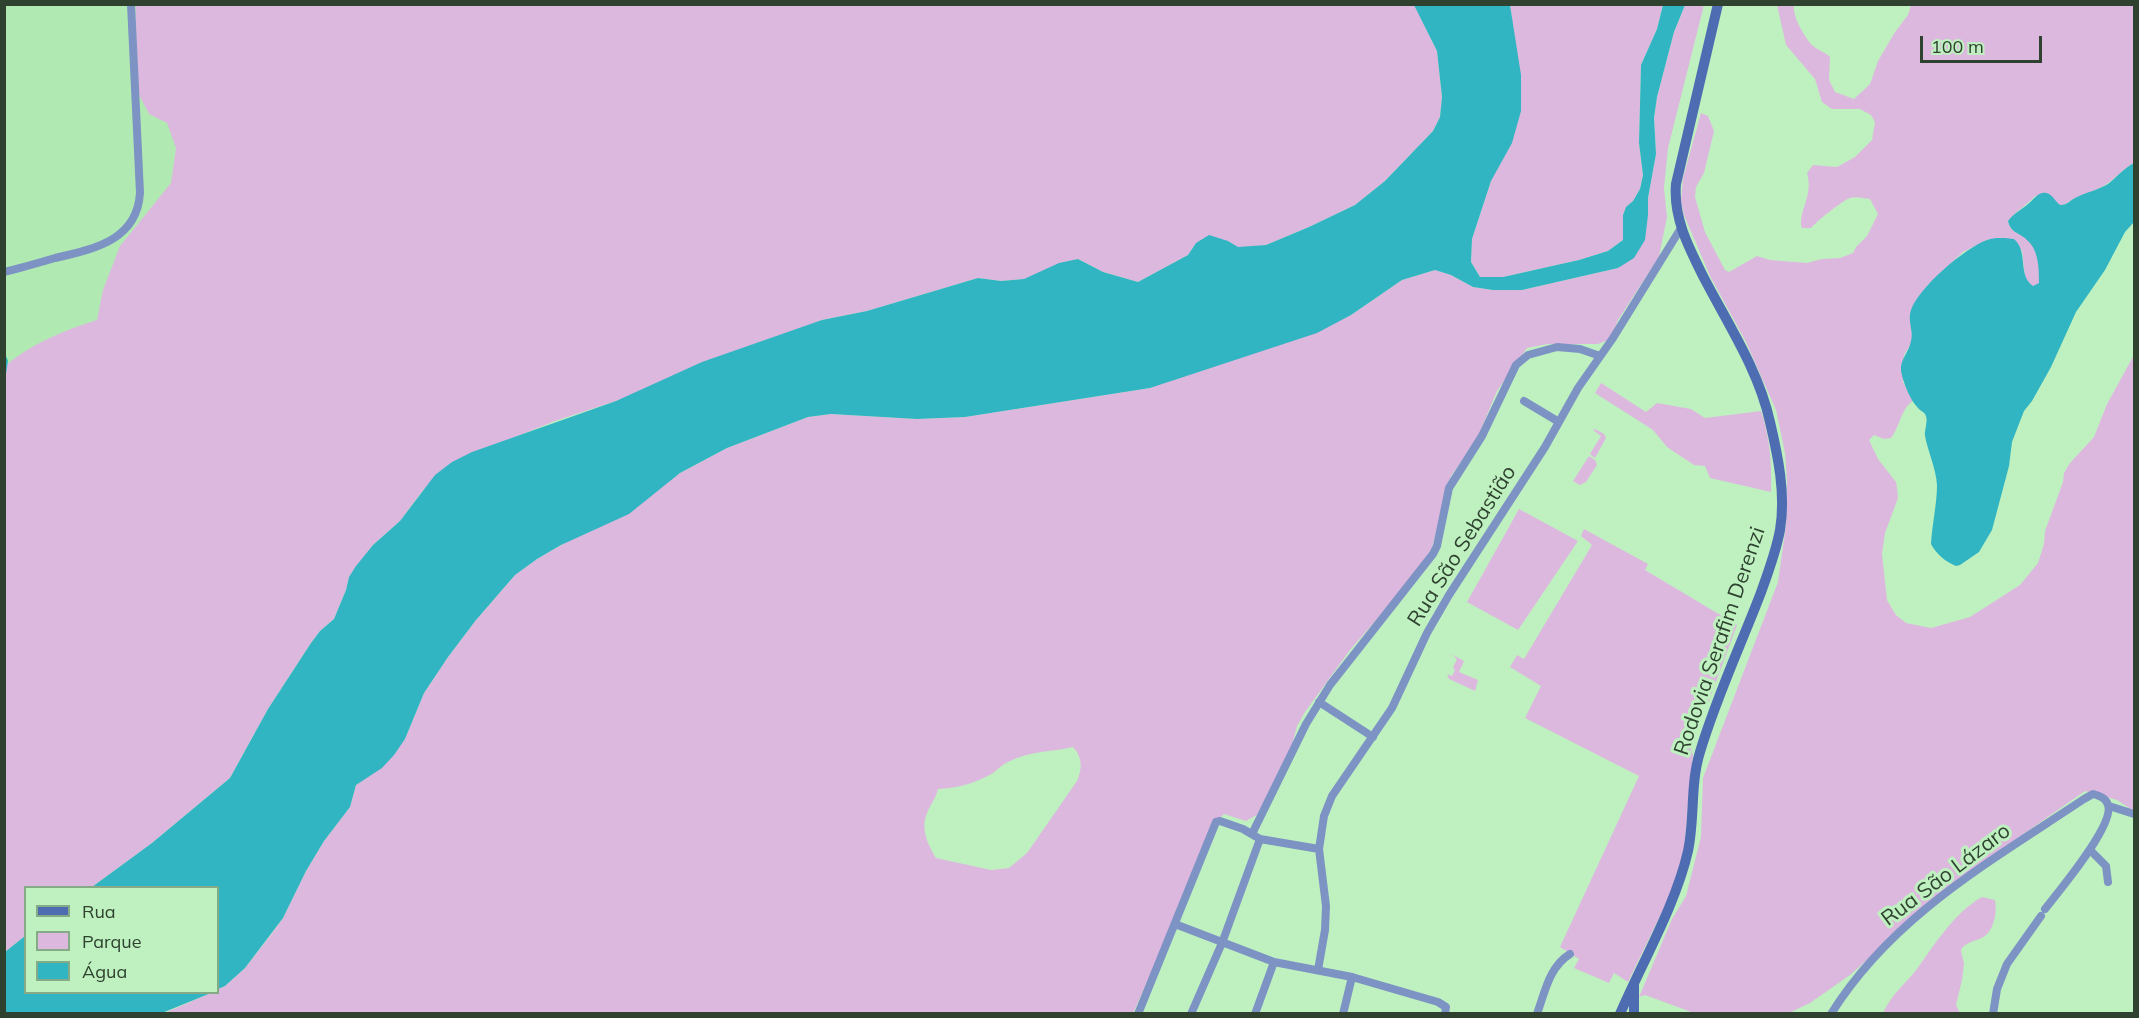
<!DOCTYPE html>
<html>
<head>
<meta charset="utf-8">
<style>
	body { margin:0 }
	#map { position:relative; width:2139px; height:1018px; overflow:hidden; background:#bff1c0; font-family:Mulish,sans-serif }
	canvas { display:block }
	.frame { position:absolute; inset:0; border:6px solid #2e422f; pointer-events:none }
	.legend { position:absolute; left:24px; top:886px; width:195px; height:108px; box-sizing:border-box; background:#bff1c0; border:2px solid #85ab86; margin:0; padding:8px 10px; list-style:none; font-size:18px; color:#2e422f }
	.legend li { display:flex; align-items:center; gap:12px; height:30px }
	.legend b { width:30px; border:2px solid #85ab86 }
	.scale { position:absolute; left:1920px; top:36px; width:122px; height:27px; box-sizing:border-box; border:3px solid #2e422f; border-top:0; padding-left:8px; font-size:18px; line-height:21px; white-space:nowrap; color:#2e422f; -webkit-text-stroke:4px #bff1c0; paint-order:stroke }
</style>
</head>
<body>
<div id="map">
<canvas width="2139" height="1018"></canvas>
<div class="frame"></div>
<ul class="legend">
<li><b style="height:8px;background:#4e6cb2"></b>Rua</li>
<li><b style="height:16px;background:#ddb8de"></b>Parque</li>
<li><b style="height:16px;background:#32b5c2"></b>Água</li>
</ul>
<div class="scale">100 m</div>
</div>
<script>
const context = document.querySelector('canvas').getContext('2d');
context.lineJoin = 'round';
function paint(path, color) {
  context.fillStyle = color;
  context.fill(path, 'evenodd');
}
function trace(path, color, width, dash) {
  context.strokeStyle = color;
  context.lineWidth = width;
  context.lineCap = dash ? 'butt' : 'round';
  context.setLineDash(dash || []);
  context.stroke(path);
}
function drawText(font, color, halo, rows, align = 'center') {
  context.font = font + ' Mulish,sans-serif';
  context.lineWidth = 6;
  context.setLineDash([]);
  context.textBaseline = 'middle';
  context.strokeStyle = halo;
  context.fillStyle = color;
  for (const [text, x, y, turn = 0] of rows) {
    context.save();
    context.translate(x, y);
    context.rotate((+turn || 0) * Math.PI / 180);
    context.textAlign = isNaN(turn) ? turn : align;
    if (halo) context.strokeText(text, 0, 0);
    context.fillText(text, 0, 0);
    context.restore();
  }
}
const built = new Path2D(`
	M5,5H242L226,167L5,457Z`);
const green = new Path2D(`
	M1414,4L1437,51L1442,97L1440,117L1433,131L1385,181L1355,205L1309,227L1266,245L1238,248L1228,241L1196,243L1188,255L1138,282L1103,272L1078,259L1024,279L1001,281L978,278L867,311L822,320L616,401L555,421L508,440L424,489L400,521L373,545L349,577L346,590L334,619L320,631L311,643L268,709L230,778L152,843L92,887L26,888L25,936L5,952L4,367C32,343 63,331 97,320L103,290L120,246L171,183L176,148L167,123L149,114L134,85L136,5Z
	M1510,5H1663L1657,29L1641,65L1639,143L1643,175L1640,189L1633,201L1626,207L1623,215V240L1608,251L1579,260L1503,277H1480L1471,262L1472,239L1491,181L1514,36Z
	M1685,5H1704L1668,148L1664,188L1667,217L1659,257L1618,320L1611,339L1598,344H1548L1527,348L1497,391L1477,439L1451,476L1432,548L1418,572L1350,650L1305,712L1297,726L1290,753L1257,815L1246,821L1224,814L1214,824L1189,890L1133,1013L162,1014L211,993L218,992V989L225,986L245,968L270,936L283,918L306,871L324,841L350,807L356,785L368,776L405,739L424,693L448,657L476,620L515,575L537,559L655,491L680,473L727,448L808,417L831,414L917,419L965,417L1150,388L1351,315L1402,280L1435,270L1451,275L1473,287L1493,290H1522L1618,268L1648,215V198L1656,154L1654,118L1657,97L1674,32ZM1073,747C1083,758 1082,769 1077,781L1027,853L1009,868L991,870L936,858C929,846 921,831 926,816C929,806 936,799 938,789C958,788 976,783 993,773C998,769 1003,764 1008,762C1028,751 1052,752 1073,747Z
	M1777,5H1794C1792,16 1805,38 1813,46C1818,50 1825,52 1830,57L1829,80L1835,92L1854,99L1870,84L1878,61L1895,32L1908,15L1911,5H2134V163C2124,168 2117,177 2108,183C2098,190 2088,193 2077,197C2070,200 2067,205 2060,205L2056,202L2035,196C2027,205 2016,211 2008,221C2011,234 2020,232 2028,240C2039,250 2039,270 2040,283L2033,287L2025,278L2022,250L1989,239L1963,252L1927,286L1915,302L1910,318L1913,336L1911,344L1904,355L1903,382L1913,401C1901,408 1900,427 1891,438L1884,439L1874,435L1869,440L1878,459L1896,482L1897,488L1898,498L1885,533L1882,554L1887,600L1896,615L1906,623L1931,628L1970,617L2020,585L2038,563L2044,544L2045,531L2063,482L2064,473L2070,463L2094,437L2107,404L2134,355V811L2117,800L2085,791L2012,842L1883,946L1850,975L1810,1003L1789,1013H1694L1645,995L1639,997L1672,919L1686,896L1701,837L1703,778L1778,582L1786,525L1787,481L1785,453L1776,410L1746,342L1710,276L1684,215L1681,201L1683,178L1701,113L1708,116L1714,131L1704,173L1696,187L1695,197L1705,232L1725,270L1729,272L1757,256L1770,260L1807,263L1822,259L1840,258L1853,253L1856,247L1867,236L1878,214L1870,199C1863,198 1856,196 1850,198C1842,201 1817,221 1811,228H1802C1797,213 1814,196 1807,173L1813,165L1837,167L1855,157L1872,140L1875,122L1871,115L1860,109H1832L1822,102L1815,79L1786,45Z
	M1601,383L1646,412L1657,403L1691,409L1705,418L1761,411C1770,438 1772,463 1771,492L1710,478L1705,466L1694,465L1667,447L1653,430L1595,393Z
	M1595,429L1604,434L1606,438L1595,458L1590,454L1601,436L1593,430Z
	M1589,456L1595,460L1597,465L1586,482L1580,485L1573,481Z
	M1519,509L1578,541L1518,630L1467,602Z
	M1584,529L1648,564L1645,570L1737,625L1709,701L1689,722L1685,732L1693,755L1684,850L1675,885L1628,982L1614,973L1609,983L1574,968L1579,959L1560,947L1639,776L1525,718L1541,686L1510,667L1517,655L1524,659L1592,545L1581,536Z
	M1451,654L1464,661L1459,672L1478,680L1475,691L1449,679L1447,674L1452,676L1455,670L1453,668L1457,659Z
	M1982,897L1995,900C1997,910 1995,926 1987,934C1980,942 1968,939 1961,950L1964,964L1962,980L1956,1005L1960,1013H1883C1891,995 1905,984 1917,969C1934,945 1956,911 1982,897Z`);
const water = new Path2D(`
	M1414,5H1510L1521,75V111L1512,143L1491,181L1472,239L1471,262L1480,277H1503L1579,260L1608,251L1623,240V215L1626,207L1633,201L1640,189L1643,175L1639,143L1641,65L1657,29L1663,5H1685L1674,32L1657,97L1654,118L1656,154L1648,198V215L1645,240L1634,258L1618,268L1522,290H1493L1473,287L1451,275L1435,270L1402,280L1351,315L1317,333L1150,388L965,417L917,419L831,414L808,417L727,448L680,473L629,514L561,545L537,559L515,575L476,620L448,657L424,693L405,739L394,755L382,768L356,785L350,807L324,841L306,871L283,918L245,968L225,986L218,989V888L92,887L152,843L230,778L268,709L311,643L320,631L334,619L346,590L349,577L356,566L373,545L400,521L435,475L452,462L472,452L616,401L702,362L822,320L867,311L978,278L1001,281L1024,279L1059,263L1078,259L1103,272L1138,282L1188,255L1196,243L1209,235L1228,241L1238,247L1266,245L1309,227L1355,205L1385,181L1433,131L1440,117L1442,97L1437,51Z
	M2134,163V222L2125,232L2105,270L2076,312L2051,367L2032,401L2024,411L2012,442L2009,466L1992,530L1979,552L1960,565L1956,566C1946,562 1936,554 1931,544C1932,525 1937,504 1937,485C1936,468 1928,452 1925,436C1924,430 1929,420 1925,414C1923,411 1920,411 1918,408C1910,400 1903,382 1901,371C1900,359 1909,352 1911,341C1914,331 1907,321 1911,310C1919,287 1965,248 1987,240C1995,237 2006,238 2014,239C2029,252 2017,275 2033,286L2039,283C2039,270 2039,251 2028,241C2020,232 2011,234 2008,221C2014,213 2021,210 2028,204C2034,199 2040,189 2049,194C2053,196 2056,202 2060,205C2068,205 2070,200 2077,197C2087,192 2098,190 2108,184C2117,177 2124,168 2134,163Z
	M25,936L26,992L211,993L162,1013H5V952Z`);
const stream = new Path2D(`
	M4,354L7,361L4,380`);
const minor = new Path2D(`
	M4,272C21,268 38,263 55,258C93,249 137,241 140,193L131,4
	M1524,401L1559,422
	M1319,702L1373,737
	M2109,806L2134,814
	M1252,834L1306,724L1330,685L1433,554L1437,546L1449,488L1482,436L1516,365L1528,355L1557,347L1580,349L1600,356
	M2090,850L2106,866L2108,882
	M1175,924L1274,962L1352,977L1438,1002L1446,1007L1445,1014
	M1318,970L1325,930L1326,906L1319,849L1324,816L1332,796L1392,708L1427,633L1449,595L1545,447L1578,388L1613,338L1681,228
	M1138,1014L1216,822L1220,821L1243,829L1260,839L1319,849
	M1191,1014L1222,943L1260,839
	M1255,1014L1274,962
	M1343,1014L1352,977
	M1537,1014C1545,992 1549,967 1570,954
	M1831,1014C1892,916 1991,861 2084,799L2093,794C2100,796 2106,798 2108,805C2115,825 2058,892 2045,909
	M1993,1014L1997,989L2007,964L2041,916`);
const secondary = new Path2D(`
	M1634,985V1014
	M1620,1014C1642,963 1676,904 1688,851C1695,818 1690,784 1700,752C1716,698 1740,647 1760,595C1768,573 1776,552 1780,530C1786,494 1778,456 1770,422C1759,371 1728,324 1704,278C1689,248 1673,218 1676,184L1718,4`);
const streetNames = [
	["Rua São Sebastião",1462,546,-58],
	["Rodovia Serafim Derenzi",1720,641,-71],
	["Rua São Lázaro",1946,875,-37]
];
paint(built, '#b1e9b2');
paint(green, '#ddb8de');
paint(water, '#32b5c2');
trace(stream, '#32b5c2', 2);
trace(minor, '#7d93c4', 8);
trace(secondary, '#4e6cb2', 10);
drawText('21px', '#2e422f', '#bff1c0', streetNames);
</script>
</body>
</html>
